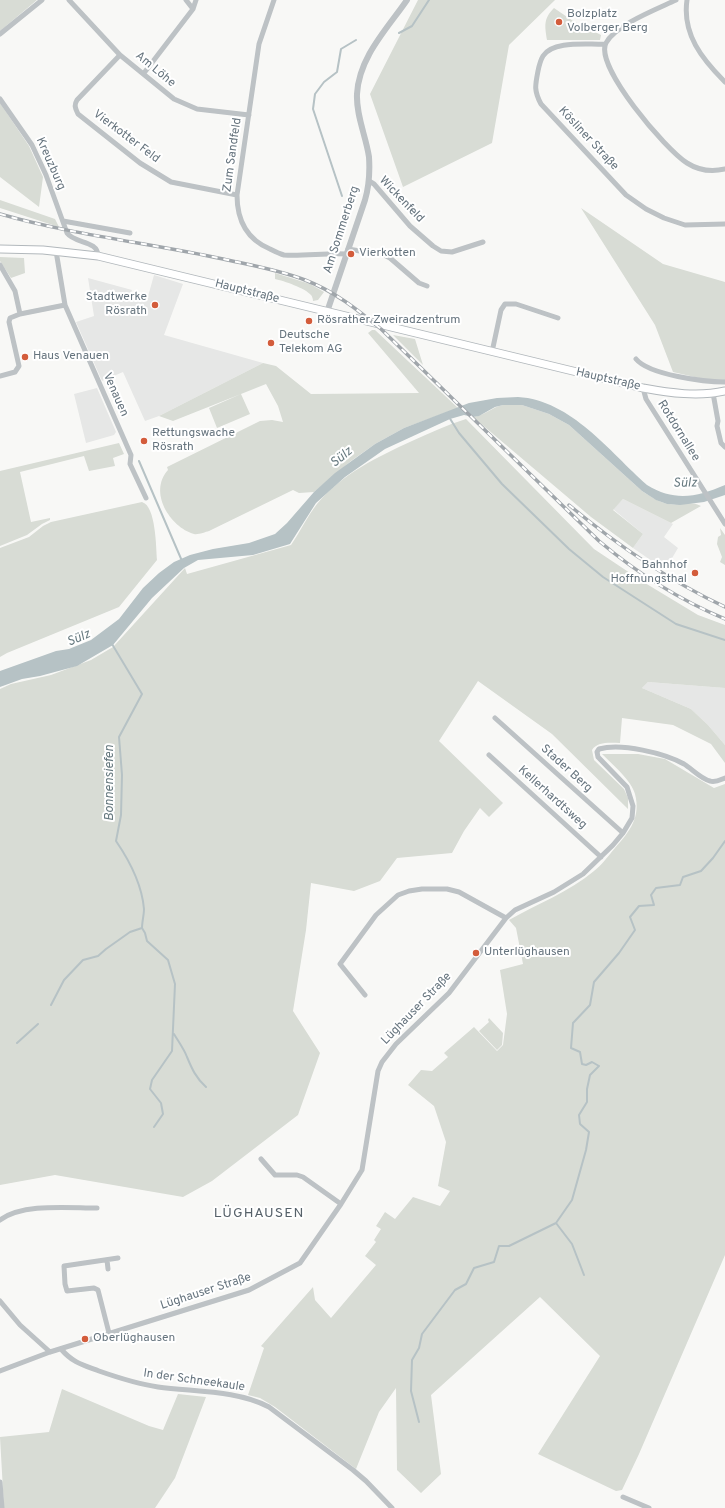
<!DOCTYPE html>
<html>
<head>
<meta charset="utf-8">
<style>
	body { margin:0 }
	canvas { display:block; background:#f8f8f6 }
</style>
</head>
<body>
<canvas width="725" height="1508"></canvas>
<script>
const context = document.querySelector('canvas').getContext('2d');
context.lineJoin = 'round';
function paint(path, color) {
  context.fillStyle = color;
  context.fill(path, 'evenodd');
}
function trace(path, color, width, dash) {
  context.strokeStyle = color;
  context.lineWidth = width;
  context.lineCap = dash ? 'butt' : 'round';
  context.setLineDash(dash || []);
  context.stroke(path);
}
function drawText(font, color, halo, rows, align = 'center') {
  context.font = font + ' Overpass,sans-serif';
  context.lineWidth = 4;
  context.setLineDash([]);
  context.textBaseline = 'middle';
  context.strokeStyle = halo;
  context.fillStyle = color;
  for (const [text, x, y, turn = 0] of rows) {
    context.save();
    context.translate(x, y);
    context.rotate((+turn || 0) * Math.PI / 180);
    context.textAlign = isNaN(turn) ? turn : align;
    if (halo) context.strokeText(text, 0, 0);
    context.fillText(text, 0, 0);
    context.restore();
  }
}
const built = new Path2D(`
	M154,275L183,284L164,335L263,363L159,416L145,421L123,372L102,381L76,322L94,316L88,278L132,290L130,296L147,300Z
	M97,388L116,432L114,435L86,443L74,394Z
	M623,499L673,524L664,537L678,548L665,570L633,548L643,534L613,509Z
	M648,682L725,688V745L708,725L691,709L642,688Z`);
const green = new Path2D(`
	M0,0H37L0,31Z
	M418,0H555L509,45L492,143L403,187L370,94Z
	M554,8L573,21L601,35L600,40H547C545,26 543,19 554,8Z
	M0,103L29,146L43,177L39,207L0,177Z
	M0,200L55,219L59,227L0,208Z
	M581,208L663,264L725,282V380L703,379L673,372L655,325Z
	M0,257L24,258L25,273L11,278L0,261Z
	M275,273L310,284L324,292L318,300L313,301C313,299 312,296 311,295C305,288 284,281 275,279Z
	M372,330H375L458,408L404,428L375,444L351,461L314,492L299,493L293,490L209,531C205,532 198,535 194,534C170,527 148,492 168,470L167,467L260,421L272,420L283,422L278,406L266,384L241,394L250,414L217,428L209,408L241,394L173,421L159,416L263,363L276,366L311,394L419,393L368,333Z
	M393,335L415,339L423,365Z
	M503,405H522L549,414L569,425L642,491C650,496 658,502 668,504C680,506 690,500 701,506L671,523L623,499L613,510L643,534L633,548L591,517L473,417C484,416 492,407 503,405Z
	M466,419L594,549L645,583L698,615L725,625V688L648,682L642,688L691,709L708,725L725,745V763L711,744L673,725L622,718L620,743C610,743 598,741 592,750L594,760L624,789L628,798V809L552,734L478,681L439,741L503,803L489,817L480,808L464,831L452,853L397,858L380,881L354,891L311,883L306,930L293,1011L320,1053L298,1115L212,1181L183,1197L55,1175L0,1185V689L11,684L51,675L91,660L113,647L185,568L187,574L291,545C300,532 307,517 317,504C342,474 377,457 412,441C430,433 447,425 466,419Z
	M119,443L124,454L113,458L115,466L89,471L84,456L20,472L31,522L50,518V520L42,524L27,535L0,546V471Z
	M142,502C156,506 156,547 157,560L119,607L7,653L0,657V548L29,537L43,526L51,522Z
	M720,528L725,535V565L720,562L722,557L717,544L718,537L721,535Z
	M602,754H638L665,759L714,788L725,784V1255L639,1454L622,1490L616,1491L538,1454L600,1356L540,1297L431,1395L441,1474L421,1493L397,1470L396,1388L379,1412L356,1469L275,1407L260,1398L248,1395L264,1348L261,1346L313,1287L315,1300L331,1318L376,1265L365,1256L376,1242L374,1240L381,1229L376,1226L385,1212L395,1219L413,1197L440,1206L450,1191L438,1186L446,1142L434,1106L408,1085L421,1070L432,1071L448,1057L444,1053L474,1027L497,1051L503,1045L507,1014L500,970L523,964L516,928L509,920C537,904 569,892 594,871C602,865 608,856 615,848C630,831 641,817 635,794C632,781 611,763 602,754Z
	M489,1018L503,1033L502,1045L497,1050L479,1031L489,1022L488,1020Z
	M62,1389L149,1426L163,1430L178,1394L206,1397L175,1478L155,1508H4L0,1437L49,1432Z`);
const water = new Path2D(`
	M518,397C571,400 610,452 647,485C675,502 697,497 725,485V495L704,502L680,505L667,504L656,500L642,491L569,425L549,414L522,405H503L495,407L479,416L473,417L464,415L450,419L385,449L345,477L316,503L290,544L253,555L198,560L184,568L152,598L113,645L77,666L40,676L22,679L0,687V671L56,651L69,649L91,640L119,619L143,588L159,573L174,562L190,555L213,549L249,543L275,534L287,523L314,492L335,473L375,444L404,428L469,403L497,398Z`);
const stream = new Path2D(`
	M399,33L412,26L429,0
	M342,196L313,109L315,94L324,82L337,72L341,49L356,40
	M449,417L459,433L502,484L569,549L603,577L676,624L725,640
	M139,461L182,561
	M112,644L142,694L119,737L122,775L121,815L116,841C129,860 142,885 144,909C144,915 142,922 142,928L145,933L147,941L168,960L175,984L172,1051L152,1080L150,1089L161,1103L163,1114L154,1127
	M51,1005L64,980L83,960L98,956L106,949L130,932L142,928
	M174,1034C178,1041 184,1049 187,1057C192,1069 196,1078 206,1087
	M17,1043L38,1024
	M556,1223L572,1244L584,1275
	M419,1422L411,1391L412,1360L419,1348L422,1334L455,1290L466,1284L474,1268L494,1262L499,1246H509L556,1223L572,1200L586,1150L589,1132L580,1124L579,1115L587,1102V1089L590,1075L599,1066L592,1062L586,1065L582,1064L580,1052L571,1048L573,1023L590,1005L594,982L619,953L635,930L630,917L639,906L654,905L651,895L656,888L680,885L683,877L701,871L713,858L725,841`);
const minor = new Path2D(`
	M69,0L120,55L174,99L197,109L249,115
	M186,0L193,9
	M274,0L259,44L237,195C237,220 246,239 270,249C274,251 280,254 284,255C305,256 326,253 346,254
	M676,0C657,9 615,25 606,43C594,66 666,150 687,163C698,170 712,172 725,169
	M687,0C682,34 702,59 725,82
	M0,34L42,0
	M605,44C588,45 553,40 543,56C540,61 539,66 538,71C535,86 534,91 541,104L626,195L646,209L664,218L685,225L725,224
	M120,55L77,100C74,105 75,108 78,114L140,163L171,182L237,195
	M144,73L193,9L196,0
	M0,99L32,145L46,175L67,233C75,244 98,240 98,256
	M369,181L374,184L410,226L433,246L441,251L452,252L483,242
	M63,221L130,233
	M348,249L384,255L390,258L419,283L427,286
	M56,251L65,305L131,455L130,464L146,498
	M0,265L15,291L20,314
	M492,352L501,310L505,304H516L558,318
	M636,359C649,375 705,382 725,382
	M0,376L15,372L19,366L9,322L10,318L20,314L65,305
	M643,388L646,399L725,524
	M713,393L718,421L717,426L721,443L725,447
	M495,718L623,833
	M489,755L601,857
	M365,995L340,964L376,915L398,895L409,891L422,889H447L459,892L506,918
	M261,1159L275,1175H297L303,1177L341,1204
	M0,1220C23,1203 68,1208 97,1208
	M107,1260L108,1269
	M0,1301L20,1325L50,1352
	M109,1333L98,1290L94,1288L67,1291L65,1284L64,1266L118,1258
	M61,1349C73,1363 83,1365 99,1371C119,1378 138,1384 158,1387C194,1392 237,1390 269,1407L353,1470L366,1481L392,1508
	M0,1371L50,1352L249,1290L300,1263L341,1204L362,1170L378,1071L382,1062L396,1044L449,993L506,918L515,910L554,892L583,874L613,845L623,833L632,818L633,806L627,787L598,757L597,752L599,749C622,743 664,753 684,764C692,769 701,779 710,781C715,783 720,780 725,778
	M0,1482L2,1508
	M623,1497L649,1508`);
const tertiary = new Path2D(`
	M327,312L365,200C369,186 370,172 369,157C366,136 356,116 357,94C359,57 387,29 407,0`);
const secondary = new Path2D(`
	M0,249L43,250L98,256L643,388C670,393 698,397 725,391`);
const rail = new Path2D(`
	M0,214C73,235 149,243 223,259C250,265 279,270 305,280C334,291 358,310 381,329L599,541C637,573 680,600 725,619
	M569,505C617,545 668,580 725,607`);
const markers = [
	[559,22,4,"#d35c3b"],
	[351,254,4,"#d35c3b"],
	[155,305,4,"#d35c3b"],
	[309,321,4,"#d35c3b"],
	[271,343,4,"#d35c3b"],
	[25,357,4,"#d35c3b"],
	[144,441,4,"#d35c3b"],
	[695,573,4,"#d35c3b"],
	[476,953,4,"#d35c3b"],
	[85,1339,4,"#d35c3b"]
];
const poiNames = [
	["Bolzplatz",567,15],
	["Volberger Berg",567,29],
	["Vierkotten",359,254],
	["Stadtwerke",147,298,"right"],
	["Rösrath",147,312,"right"],
	["Rösrather Zweiradzentrum",317,321],
	["Deutsche",279,336],
	["Telekom AG",279,350],
	["Haus Venauen",33,357],
	["Rettungswache",152,434],
	["Rösrath",152,448],
	["Bahnhof",687,566,"right"],
	["Hoffnungsthal",687,580,"right"],
	["Unterlüghausen",484,953],
	["Oberlüghausen",93,1339]
];
const streetNames = [
	["Am Löhe",155,70,40],
	["Vierkotter Feld",126,137,37],
	["Kösliner Straße",588,139,47],
	["Zum Sandfeld",233,155,-82],
	["Kreuzburg",50,164,66],
	["Wickenfeld",401,200,46],
	["Am Sommerberg",342,230,-72],
	["Hauptstraße",247,292,14],
	["Hauptstraße",608,380,13],
	["Venauen",115,395,66],
	["Rotdornallee",678,431,58],
	["Stader Berg",566,769,42],
	["Kellerhardtsweg",552,798,42],
	["Lüghauser Straße",417,1009,-46],
	["Lüghauser Straße",206,1292,-18],
	["In der Schneekaule",194,1381,8]
];
const waterNames = [
	["Sülz",342,458,-39],
	["Sülz",685,484,-1],
	["Sülz",79,639,-23],
	["Bonnensiefen",110,783,-90]
];
const quarterNames = [
	["LÜGHAUSEN",259,1214]
];
paint(built, '#e6e7e6');
paint(green, '#d8dcd5');
paint(water, '#b6c2c5');
trace(stream, '#b6c2c5', 2);
trace(secondary, '#b2b8bc', 9);
trace(minor, '#bdc2c5', 5);
trace(tertiary, '#bdc2c5', 6);
trace(secondary, '#fff', 7);
trace(rail, '#a0a6ab', 3.5);
trace(rail, '#fff', 2, [6]);
for (const [x, y, r, color] of markers) {
  const dot = new Path2D();
  dot.arc(x, y, r, 0, 2 * Math.PI);
  context.fillStyle = color;
  context.fill(dot);
  trace(dot, '#fff', 1.5);
}
drawText('12px', '#66747e', '#fff', poiNames, 'left');
drawText('12px', '#66747e', '#fff', streetNames);
drawText('italic 13px', '#66797f', '#fff', waterNames);
context.letterSpacing = '1px';
drawText('14px', '#57626a', '#fff', quarterNames);
context.letterSpacing = '0px';
</script>
</body>
</html>
